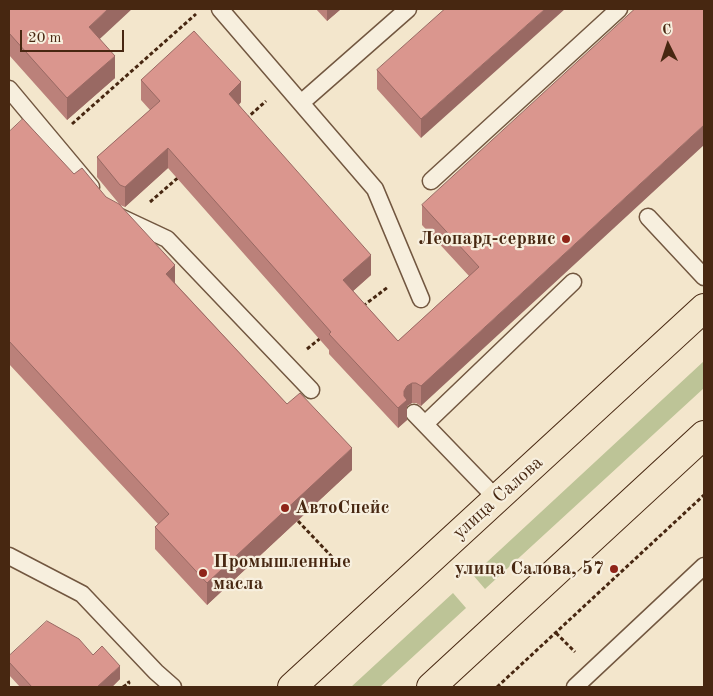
<!DOCTYPE html>
<html>
<head>
<meta charset="utf-8">
<style>
	body { margin:0 }
	#map { position:relative; width:713px; height:696px; overflow:hidden; background:#f3e6cc; font-family:"Old Standard TT",serif }
	canvas { display:block }
	.frame { position:absolute; inset:0; border:10px solid #472711; pointer-events:none }
	.north { position:absolute; left:643px; top:20px; width:50px; height:50px; -webkit-text-stroke:4px #f7efde; paint-order:stroke; rotate:356deg; font-size:14px; font-weight:700; line-height:20px; text-align:center; color:#472711 }
	.north::after { content:''; display:block; margin:auto; width:18px; height:22px; background:#472711; clip-path:polygon(50% 0,100% 100%,50% 72%,0 100%) }
	.scale { position:absolute; left:20px; top:30px; width:104px; height:22px; box-sizing:border-box; border:2px solid #472711; border-top:0; padding-left:6px; font-size:15px; line-height:18px; white-space:nowrap; color:#472711; -webkit-text-stroke:4px #f7efde; paint-order:stroke }
</style>
</head>
<body>
<div id="map">
<canvas width="713" height="696"></canvas>
<div class="frame"></div>
<div class="north">С</div>
<div class="scale">20 m</div>
</div>
<script>
const context = document.querySelector('canvas').getContext('2d');
context.lineJoin = 'round';
function paint(path, color) {
  context.fillStyle = color;
  context.fill(path, 'evenodd');
}
function trace(path, color, width, dash) {
  context.strokeStyle = color;
  context.lineWidth = width;
  context.lineCap = dash ? 'butt' : 'round';
  context.setLineDash(dash || []);
  context.stroke(path);
}
function drawText(font, color, halo, rows, align = 'center') {
  context.font = font + ' "Old Standard TT",serif';
  context.lineWidth = 4.5;
  context.setLineDash([]);
  context.textBaseline = 'middle';
  context.strokeStyle = halo;
  context.fillStyle = color;
  for (const [text, x, y, turn = 0] of rows) {
    context.save();
    context.translate(x, y);
    context.rotate((+turn || 0) * Math.PI / 180);
    context.textAlign = isNaN(turn) ? turn : align;
    if (halo) context.strokeText(text, 0, 0);
    context.fillText(text, 0, 0);
    context.restore();
  }
}
const green = new Path2D(`
	M704,361V388L485,589L473,575Z
	M453,593L466,608L380,687H351Z`);
const path = new Path2D(`
	M246,119L266,101
	M72,124L196,14
	M150,202L181,175
	M363,306L388,287
	M307,349L322,337
	M298,521L335,560
	M556,633L575,652
	M123,687L129,683L128,681
	M497,687L704,495`);
const service = new Path2D(`
	M220,9L375,189L421,299
	M9,89L91,187
	M301,103L408,9
	M431,181L619,9
	M120,217L167,239L311,390
	M648,217L704,277
	M414,413L497,499
	M425,424L573,282
	M9,556L82,594L156,672L173,687
	M575,687L704,566`);
const primary = new Path2D(`
	M292,687L704,308
	M431,687L704,435`);
const wall = new Path2D(`
	M9,9L100,39L115,78L67,120L9,55Z
	M316,9H341L327,21Z
	M445,9L421,138L377,89V70Z
	M635,9L421,406L416,403H412L407,406V420L398,428L329,354V350L168,168L125,207L120,205L97,177V157L150,110L141,100V80L241,102L239,105L371,275L353,291L398,341L469,276L422,225V205Z
	M9,132L175,283L287,404L352,470L207,605L155,549V527L158,524L9,364Z
	M93,655L120,679L112,687H20L9,675V656Z`);
const shadedWall = new Path2D(`
	M108,9H132L89,49V27Z
	M327,9H341L327,21Z
	M545,9H565L421,138V119Z
	M115,56V78L67,120V98Z
	M241,82V102L229,114V94Z
	M704,125V145L421,406V386Z
	M168,148V168L125,207V187Z
	M371,255V275L343,300V280Z
	M175,265V287L166,274Z
	M412,383V403L407,406V420L398,428V408L404,391L407,386Z
	M352,448V470L207,605V583Z
	M120,666V679L112,687H97Z`);
const building = new Path2D(`
	M9,9H108L89,27L115,56L67,98L9,33Z
	M445,9H545L421,119L377,70Z
	M635,9H704V125L421,386L416,383H412L407,386L404,391V396L407,400L398,408L329,334L331,332L168,148L125,187L120,185L97,157L160,101L141,80L194,31L241,82L229,94L371,255L343,280L398,341L479,267L422,205Z
	M23,119L74,174L82,168L106,197L119,204L175,265L166,274L287,404L300,393L352,448L207,583L155,527L169,514L9,341V201L10,200L9,199V132Z
	M47,621L79,639L93,655L102,646L120,666L97,687H32L9,662V656Z`);
const markers = [
	[566,239,5,"#8f2418"],
	[285,508,5,"#8f2418"],
	[614,569,5,"#8f2418"],
	[203,573,5,"#8f2418"]
];
const poiNames = [
	["Леопард-сервис",556,239],
	["АвтоСпейс",295,508,"left"],
	["Промышленные",213,562,"left"],
	["масла",213,584,"left"],
	["улица Салова, 57",604,569]
];
const streetNames = [
	["улица Салова",498,498,-42]
];
paint(green, '#bdc497');
trace(service, '#725740', 19);
trace(primary, '#472711', 30);
trace(path, '#472711', 3, [4, 2.5]);
trace(service, '#f7efde', 16);
trace(primary, '#f3e6cc', 28);
paint(wall, '#bb817a');
paint(shadedWall, '#996963');
paint(building, '#da968e');
trace(building, '#996963', 1);
for (const [x, y, r, color] of markers) {
  const dot = new Path2D();
  dot.arc(x, y, r, 0, 2 * Math.PI);
  context.fillStyle = color;
  context.fill(dot);
  trace(dot, '#f7efde', 2);
}
drawText('bold 19px', '#472711', '#f7efde', poiNames, 'right');
drawText('19px', '#472711', '#f7efde', streetNames);
</script>
</body>
</html>
